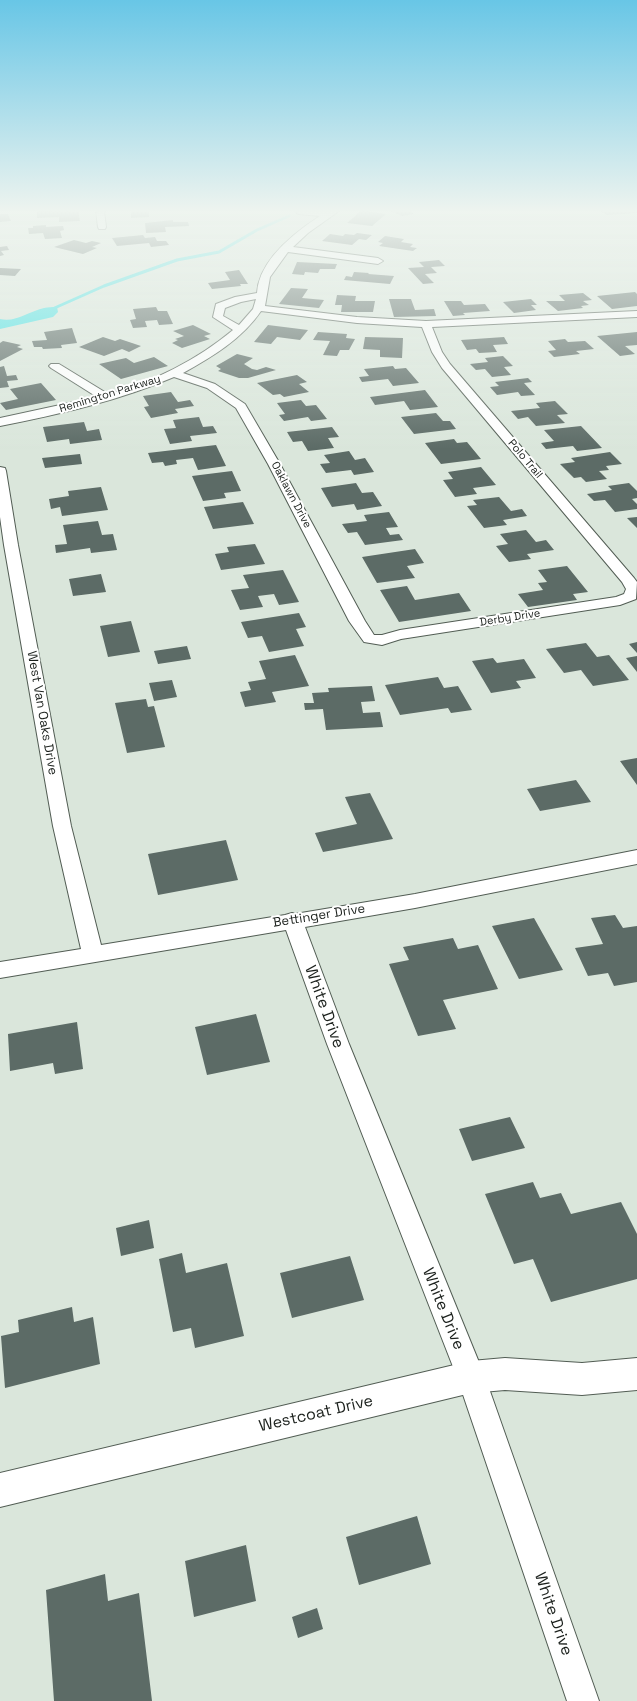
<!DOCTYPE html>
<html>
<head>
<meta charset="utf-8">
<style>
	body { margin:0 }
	canvas { display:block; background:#dae6db }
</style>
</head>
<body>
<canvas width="637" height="1701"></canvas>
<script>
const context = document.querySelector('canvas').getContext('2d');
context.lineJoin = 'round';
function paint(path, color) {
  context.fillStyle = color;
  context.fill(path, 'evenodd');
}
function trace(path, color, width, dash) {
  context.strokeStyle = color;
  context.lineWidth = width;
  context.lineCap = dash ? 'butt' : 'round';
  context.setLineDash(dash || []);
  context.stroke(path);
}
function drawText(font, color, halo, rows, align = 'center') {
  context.font = font + ' "Space Grotesk",sans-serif';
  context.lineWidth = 4;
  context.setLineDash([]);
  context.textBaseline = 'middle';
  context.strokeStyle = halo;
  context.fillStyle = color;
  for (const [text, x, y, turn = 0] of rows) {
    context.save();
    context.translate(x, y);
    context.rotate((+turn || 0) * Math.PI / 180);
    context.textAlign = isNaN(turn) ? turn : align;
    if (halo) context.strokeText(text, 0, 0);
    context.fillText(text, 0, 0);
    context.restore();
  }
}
const water = new Path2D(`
	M57,307L58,312L53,317L0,329V319C15,323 30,311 44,308C48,307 52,307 57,307Z`);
const stream = new Path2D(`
	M50,310L104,286L177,260L219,252L257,230L289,216`);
const building = new Path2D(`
	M78,211L80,221L59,222V217L37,218V212Z
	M131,211H149V217L131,218Z
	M361,211L386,214L372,226L347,223Z
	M391,211H409L414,214L402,216Z
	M601,211H637V213L607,215Z
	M0,214H8L11,221L0,222Z
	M173,220V222H188L189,226L165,227L166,232L146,233L145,223Z
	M46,225V227L63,226L64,230L60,231L62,238L45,239L43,233L29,234L28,228H33V226Z
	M357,233L372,235L366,240L359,239L352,245L322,241L330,234L343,236L345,234L354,235Z
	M143,235L145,238L155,237L157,241H166L169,245L151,247L149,243L117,246L112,238Z
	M385,236L404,239L401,242L413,244L410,247L417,248L413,251L379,246L383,243L378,242Z
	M74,240L86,243L92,241L101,243L92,247L97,248L83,254L54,247Z
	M7,246L9,250L1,251L4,255L0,256V247Z
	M439,260L445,266L431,267L437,273L425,274L434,283L423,284L408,268L424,267L419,262Z
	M297,262L337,264L335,269H320L318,273L305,272L304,275L292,274Z
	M0,268L21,269L15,276L0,275Z
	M239,270L248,284H240L241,286L212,289L208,283L230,280L225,272Z
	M354,272L369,273L368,274L394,276L390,284L344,280L346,276L352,277Z
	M291,288L308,289L302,298L324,300L319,308L279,304Z
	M635,292L637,294V306L612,309L597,296Z
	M583,293L592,300L583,301L589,305L581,306L583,308L558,311L546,301H565L559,295Z
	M337,295L356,296L355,301H375L373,312H341L342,305H335Z
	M389,299H411L415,310L434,309L436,316L394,317Z
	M531,299L537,305H531L536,310L514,313L503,302Z
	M444,301H461L464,305L485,304L490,311L463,313L465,315L453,316Z
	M156,307L158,311H167L173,324L159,325L157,320L145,321L147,327L133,328L130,320L136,319L133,309Z
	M193,325L211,334L204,336L210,339L182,348L172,343L178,340L175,339L184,336L173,331Z
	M268,325L308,330L300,340L277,337L271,344L254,342Z
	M72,328L77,343L61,345L62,348L43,349L42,347H34L32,341L47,340L44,332Z
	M318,332L347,334L346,338L355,339L349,350H340L337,356L323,355L330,341L313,340Z
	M637,332V345L625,346L635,354L620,356L597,336Z
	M103,337L115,341L120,339L141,346L129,352L122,349L104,356L79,347Z
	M365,337L403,338L402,358L380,357V350L363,349Z
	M504,337L508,344L493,345L497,352L479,353L476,349L467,350L461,340Z
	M565,339L568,342L585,341L594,349L576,351L580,354L554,357L548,351L556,350L548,341Z
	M3,341L21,345L17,347L23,349L0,361V343Z
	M237,354L253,358L244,364L252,369L257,370L266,367L276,370L248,378H239L218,371L221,369L216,366Z
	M503,356L513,366L504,367L511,375L492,377L485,369L476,370L470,364L488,362L485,358Z
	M154,357L168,366L121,379L99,364L126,358L134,363Z
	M4,366L7,376L16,375L18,380L7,381L9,387L0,388V367Z
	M393,366L395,369L406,368L419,383L393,386L388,379L362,382L359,377L369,376L364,369Z
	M297,375L307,382L299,384L309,392L284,397L280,394L273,395L257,383Z
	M528,378L532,382L524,383L535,395L521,396L518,392L497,395L490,387L499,386L495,382Z
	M41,383L56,400L6,410L0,403L18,399L10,389Z
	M425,390L438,407L410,410L404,401L375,405L370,397Z
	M171,392L178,402L190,400L194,406L175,409L178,413L151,418L144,407L149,406L143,396Z
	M301,400L306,406L316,405L327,419L311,421L308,417L284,421L279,415L285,414L277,403Z
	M555,401L568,414L557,415L565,423L536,426L528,417L518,419L511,411L540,408L536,403Z
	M436,413L443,421H450L456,429L414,434L401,417Z
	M199,417L203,427L213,426L217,433L190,436L192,441L170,444L164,429L176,428L173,420Z
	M84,422L87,431L99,429L102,440L70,444L69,439L47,442L43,427Z
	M581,426L602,448L577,451L573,446L546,449L541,443L554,441L544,430Z
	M332,427L339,437L328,438L334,448L308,451L302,441L293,442L287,432Z
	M454,439L457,443L467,442L481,459L441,464L425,443Z
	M216,445L226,466L198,470L193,458L176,460L177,464L165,466L163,462L152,463L148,453Z
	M349,451L355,460L365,458L374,472L354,475L351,470L326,473L320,464L330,463L324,455Z
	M610,452L622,464L606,466L609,470L599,471L607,479L586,482L581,477L574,478L560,464L575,462L571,458Z
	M80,454L82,464L45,468L42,458Z
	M481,467L496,485L473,488L477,494L455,497L443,480L453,479L448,472Z
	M232,471L241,491L224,493L226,498L203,501L192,476Z
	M356,483L362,493L373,492L382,506L357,510L354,504L332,507L321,488Z
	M629,483L637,491V498L632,499L637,504V509L615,512L605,500L594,501L587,494L612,490L608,486Z
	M101,487L108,510L62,516L60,507L51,509L49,499L69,496L68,491Z
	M499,497L511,511L522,509L527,516L503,520L507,525L484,528L467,506L477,505L473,500Z
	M243,502L254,524L213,529L204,507Z
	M389,512L398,527L386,528L390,535L399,534L403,540L365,545L357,532L348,533L342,524L367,521L364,515Z
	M637,517V528L627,518Z
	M98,521L102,535L113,534L117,550L91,553L90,548L56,553L55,545L67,544L63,525Z
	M526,530L536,542L546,540L554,550L527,554L531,559L509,562L496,546L508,544L500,534Z
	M255,544L265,564L221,570L215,554L229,552L227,547Z
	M415,549L424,563L407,566L415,578L377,583L362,557Z
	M567,566L588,592L573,594L577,600L528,607L518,594L543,590L538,583L547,582L538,570Z
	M283,570L299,602L279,605L274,594L258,596L263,607L240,610L231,590L249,588L243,575Z
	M101,574L106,592L73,596L69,579Z
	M407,586L415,600L459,593L471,611L399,622L380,590Z
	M299,613L306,627L296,629L304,646L269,652L262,636L248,638L241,622Z
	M131,621L140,652L108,657L100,626Z
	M637,642V653L629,644Z
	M586,643L597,657L609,655L629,680L593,686L581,670L564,673L546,649Z
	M187,646L191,659L158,664L154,651Z
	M295,655L309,686L272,692L276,702L245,707L240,692L251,690L248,682L266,679L259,661Z
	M637,656V672L626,658Z
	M493,658L497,663L524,659L536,678L516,681L521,688L491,693L472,661Z
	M438,677L444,688L458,686L472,710L451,713L448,708L400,715L385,685Z
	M172,680L177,697L154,701L149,683Z
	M372,686L375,701L361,702L363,713L380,712L383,727L326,730L323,709L305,710L304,703H314L312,693L329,692L328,688Z
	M146,699L148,707L154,706L165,747L127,753L115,703Z
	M637,758V785L620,761Z
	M576,780L591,802L540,811L527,789Z
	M370,793L393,839L323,852L315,833L357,824L345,797Z
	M226,840L238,880L158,895L148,854Z
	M615,915L623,928L637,926V982L614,986L608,973L588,976L575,948L603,944L591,918Z
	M534,918L563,970L519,979L492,926Z
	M453,938L458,949L478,945L498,989L443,1000L456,1029L418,1036L389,964L409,960L403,947Z
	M256,1014L270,1062L207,1075L195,1027Z
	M77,1022L83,1069L55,1074L53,1063L10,1071L8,1034Z
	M510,1117L525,1148L472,1161L459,1129Z
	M533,1182L540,1198L561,1193L571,1214L621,1202L637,1234V1279L551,1302L533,1259L514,1264L485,1194Z
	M149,1220L154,1248L121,1256L116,1228Z
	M182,1253L186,1273L227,1263L244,1336L195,1348L191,1328L173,1332L159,1259Z
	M350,1256L364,1300L292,1318L280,1273Z
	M72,1307L74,1322L93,1317L100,1364L5,1388L1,1336L19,1332L18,1320Z
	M417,1516L431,1564L359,1585L346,1537Z
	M246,1545L256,1601L194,1617L185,1561Z
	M105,1574L108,1601L139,1593L152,1701H54L46,1590Z
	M317,1608L323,1629L298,1638L292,1617Z`);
const street = new Path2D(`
	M96,211H104L106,227L105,229H99L98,227Z
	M294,211L327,212L339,211L308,233L293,247L378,258L383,261L378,264L288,252L270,277L265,306L357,317L426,321L637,311V317L432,327L442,352L450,364L634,578L637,582L636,599L620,605L401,639L382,645L364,642L349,621L268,464L236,408L207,388L174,377C118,401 60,414 0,426V418L97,397L51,368L49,366L51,364H59L108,394C153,382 197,360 233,330L213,317L216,304L235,297L257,293C259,260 294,233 320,216L298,214ZM256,299L253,309L239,325L223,316L225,308L241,302ZM261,311L357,323L422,327L432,352L442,368L622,582L626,589L624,594L616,597L400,630L382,635H374L365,621L280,464L245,404L215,384L183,373C212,357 242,339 261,311Z
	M0,467L5,468L6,471L18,545L71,826L101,945L285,915L292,913L295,914L415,894L637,850V864L415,908L305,927L349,1044L485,1377L599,1701H567L457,1377L327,1044L286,930L0,978V962L81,949L53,826L4,545L0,517Z`);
const secondary = new Path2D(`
	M505,1358L582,1363L637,1358V1390L582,1395L505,1390L471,1393L0,1507V1473L471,1361Z`);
const farStreetnames = [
	["Remington Parkway",110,394,-17],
	["Polo Trail",525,459,50],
	["Oaklawn Drive",291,495,62],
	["Derby Drive",510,618,-9]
];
const streetNames = [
	["West Van Oaks Drive",42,713,80],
	["Bettinger Drive",319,916,-9]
];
const nearStreetnames = [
	["White Drive",324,1007,70],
	["White Drive",443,1309,68],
	["Westcoat Drive",316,1414,-13],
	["White Drive",553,1614,71]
];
paint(water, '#48e2e4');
trace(stream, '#48e2e4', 3);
paint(building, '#5c6b66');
trace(street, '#525d54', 2);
trace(secondary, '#525d54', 2);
paint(street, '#fff');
paint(secondary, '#fff');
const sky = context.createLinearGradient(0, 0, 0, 449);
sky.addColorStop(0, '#68c6e6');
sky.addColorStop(0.47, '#eef4ef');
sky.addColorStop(1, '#eef4ef00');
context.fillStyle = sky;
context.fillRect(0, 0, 637, 449);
drawText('11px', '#1b201c', '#fff', farStreetnames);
drawText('13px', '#1b201c', '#fff', streetNames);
drawText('16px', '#1b201c', '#fff', nearStreetnames);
</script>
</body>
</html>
